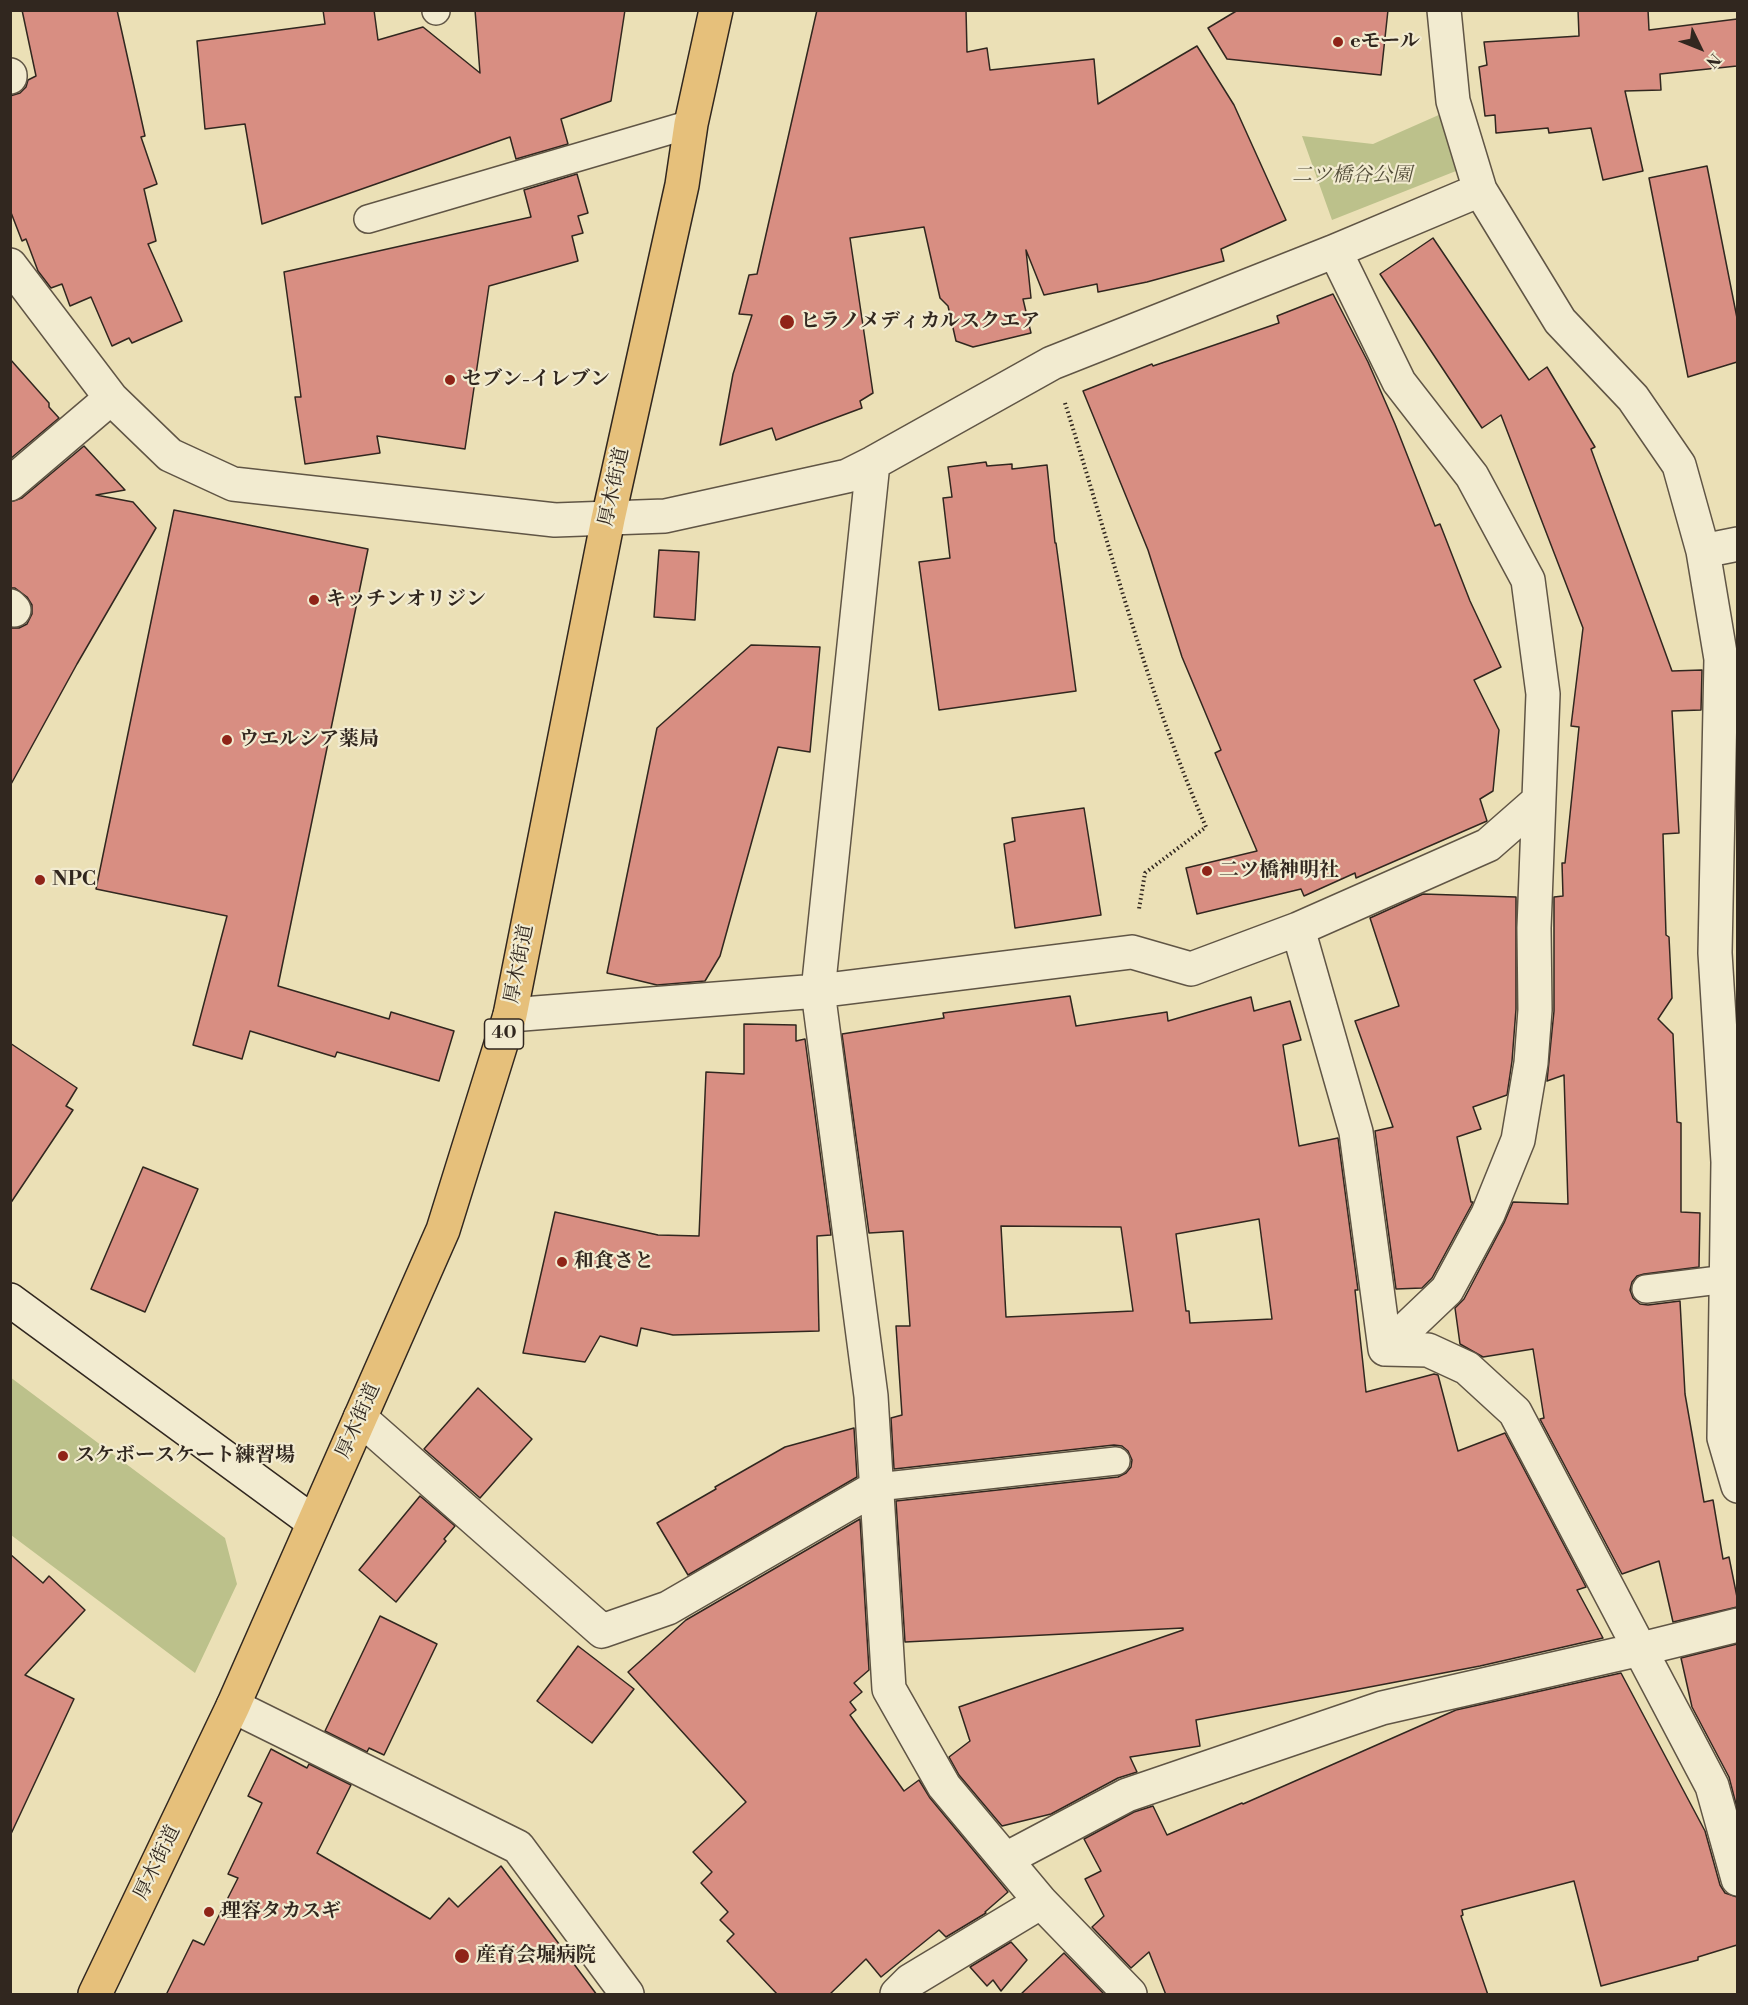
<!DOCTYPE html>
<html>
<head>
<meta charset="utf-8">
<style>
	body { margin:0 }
	#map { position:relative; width:1748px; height:2005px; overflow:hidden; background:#ebe0b6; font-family:"Libre Bodoni",serif }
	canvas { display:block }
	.frame { position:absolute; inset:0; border:12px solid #31271f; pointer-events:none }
	.north { position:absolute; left:1670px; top:18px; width:60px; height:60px; -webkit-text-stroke:4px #f2ebd0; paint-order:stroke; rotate:133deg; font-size:16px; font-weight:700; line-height:24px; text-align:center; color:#31271f }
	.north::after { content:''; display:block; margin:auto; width:21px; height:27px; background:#31271f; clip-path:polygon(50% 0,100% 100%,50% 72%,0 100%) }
</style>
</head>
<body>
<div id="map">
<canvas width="1748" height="2005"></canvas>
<div class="frame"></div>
<div class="north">N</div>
</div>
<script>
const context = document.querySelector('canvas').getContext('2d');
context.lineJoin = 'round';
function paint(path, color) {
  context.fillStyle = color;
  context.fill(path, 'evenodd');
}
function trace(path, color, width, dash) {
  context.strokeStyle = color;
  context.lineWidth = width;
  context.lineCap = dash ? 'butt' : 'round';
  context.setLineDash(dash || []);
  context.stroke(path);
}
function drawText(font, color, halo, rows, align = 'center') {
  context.font = font + ' "Libre Bodoni","Noto Serif JP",serif';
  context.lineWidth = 4.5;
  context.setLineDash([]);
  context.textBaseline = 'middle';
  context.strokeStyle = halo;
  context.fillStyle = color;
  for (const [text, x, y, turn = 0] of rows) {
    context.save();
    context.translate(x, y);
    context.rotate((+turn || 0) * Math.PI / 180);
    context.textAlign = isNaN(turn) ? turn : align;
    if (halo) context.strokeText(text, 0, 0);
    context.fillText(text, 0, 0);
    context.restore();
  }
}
const green = new Path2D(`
	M1441,114L1456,171L1332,220L1302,136L1373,144Z
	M10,1377L225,1538L237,1584L195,1673L11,1535Z`);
const building = new Path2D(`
	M22,10H117L145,136L141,137L157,184L144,189L156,241L148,244L182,321L132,343L129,338L112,346L91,297L70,306L62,284L51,288L38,271L26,239L22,241L10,210V96L20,93L26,87L28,80L36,76Z
	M323,10H374L378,40L423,27L480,73L475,10H625L611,101L561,119L568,144L516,159L510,137L262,224L245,124L205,129L197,41L325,24Z
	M817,10H966L967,52L987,48L990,70L1094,59L1098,104L1197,46L1234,105L1286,220L1221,249L1224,261L1147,282L1098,292L1097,284L1044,295L1026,250L1031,298L1023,299L1031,333L973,347L956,341L948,306L940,298L924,227L850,238L873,393L860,401L862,408L776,440L772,428L720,445L733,374L752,315L739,314L749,275L757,274Z
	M1238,10H1388L1381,75L1227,59L1208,28Z
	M1578,10H1648L1649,30L1737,19V66L1660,74L1661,90L1625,91L1643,171L1603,180L1591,128L1549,133L1548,128L1496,133L1495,115L1485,116L1479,67L1487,65L1484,42L1579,36Z
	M1707,166L1737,318V362L1688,377L1649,178Z
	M577,174L588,213L578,216L583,233L572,236L578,261L489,286L465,449L377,436L380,453L305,464L295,397H301L284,272L531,217L524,190Z
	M1433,238L1529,380L1547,367L1595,447L1591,449L1672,671L1702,670L1701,710L1672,711L1679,833L1663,834L1666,935L1669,937L1672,998L1658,1019L1673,1034L1677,1122L1681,1123V1212L1700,1213L1699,1267L1644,1274L1637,1276L1632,1282L1630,1290L1633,1298L1640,1304L1648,1305L1680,1301L1685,1394L1704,1502L1713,1500L1723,1559L1729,1557L1737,1597V1607L1673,1622L1659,1561L1622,1574L1540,1419L1544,1418L1533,1349L1483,1357L1460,1344L1455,1308L1464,1299L1504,1223L1513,1202L1568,1204L1564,1075L1547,1081L1554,1011V897L1563,896L1562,863H1565L1579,727L1571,726L1583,628L1501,415L1482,428L1380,274Z
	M1333,294L1368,362L1395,424L1435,526L1440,524L1470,601L1501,667L1474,680L1499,730L1493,791L1480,799L1487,821L1356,878L1355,873L1304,896L1301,889L1197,914L1186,868L1257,851L1215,753L1221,750L1182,657L1148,550L1083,391L1152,364L1153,366L1279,323L1277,316Z
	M10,359L49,403V407L59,418L10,459Z
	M84,446L125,490L96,495L133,502L156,528L77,664L10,786V628H19L27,624L32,614V605L27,597L15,588H10V502L22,498Z
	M986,462L987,466L1012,464V469L1047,465L1055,543H1056L1076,691L939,710L919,562L950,558L943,498L952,497L948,467Z
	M174,510L368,549L278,986L389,1019L391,1012L454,1031L439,1081L337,1052L335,1057L250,1031L242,1059L193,1045L227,916L96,889Z
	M659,550L699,552L695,620L654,617Z
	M751,645L820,647L810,752L778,747L720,956L705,981L657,985L607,973L657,728Z
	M1084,808L1101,915L1015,928L1004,844L1015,841L1012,818Z
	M1423,894L1516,897V1009L1512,1061L1507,1095L1473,1107L1481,1129L1457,1137L1471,1202H1473L1471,1206L1432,1278L1422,1288L1396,1289L1375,1131L1393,1127L1355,1021L1399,1006L1370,918Z
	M1070,996L1076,1026L1167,1012L1168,1021L1251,997L1254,1011L1290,1001L1301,1040L1283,1045L1299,1146L1338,1138L1358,1290H1355L1366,1392L1434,1374L1438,1375L1458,1451L1505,1433L1586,1587L1577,1590L1603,1638L1480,1666L1196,1720L1200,1746L1130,1757L1137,1772L1118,1778L1051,1814L1002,1826L959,1775L949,1757L970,1741L959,1707L1183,1630V1628L905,1642L896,1501L1118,1477L1126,1473L1131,1467L1132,1460L1128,1451L1122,1446L1114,1445L894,1469L891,1418L902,1415L896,1326H910L903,1231L869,1233L842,1034L944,1018L943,1013ZM1259,1219L1272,1319L1190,1323L1189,1311H1186L1176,1234ZM1001,1226L1121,1227L1133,1311L1006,1317Z
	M744,1024L796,1025V1041L805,1039L831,1235L817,1236L819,1331L673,1335L641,1328L637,1346L600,1336L585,1362L523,1353L555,1212L658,1235L699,1236L706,1072L744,1074Z
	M10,1043L77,1088L66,1106L73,1110L10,1204Z
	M143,1167L198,1189L145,1312L91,1289Z
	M478,1388L532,1439L480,1498L424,1449Z
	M854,1428L857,1477L688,1575L657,1523L716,1489L715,1487L785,1447Z
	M420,1496L455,1526L444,1539L446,1541L396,1602L359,1570Z
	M860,1519L869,1670L854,1683L862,1692L850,1702L856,1710L850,1715L904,1791L919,1780L930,1798L1008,1892L985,1912L986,1913L946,1937L939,1930L881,1977L866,1959L829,1995H778L727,1941L734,1934L720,1920L728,1912L701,1883L712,1872L693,1852L746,1802L628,1672L686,1620Z
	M10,1554L43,1583L49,1576L85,1610L25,1675L74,1699L10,1836Z
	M380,1616L437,1644L384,1755L369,1748L367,1752L325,1731Z
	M1737,1644V1808L1729,1777L1692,1707L1681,1658Z
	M578,1646L634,1689L592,1743L537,1701Z
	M1621,1673L1705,1831L1720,1885L1725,1893L1737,1897V1945L1698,1957V1960L1601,1986L1574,1881L1462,1910L1463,1915L1461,1916L1488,1995H1166L1149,1952L1131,1968L1092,1927L1104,1916L1085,1879L1101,1871L1084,1839L1134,1812L1153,1806L1167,1835L1242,1803L1243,1804L1456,1710Z
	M271,1749L307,1768L309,1764L351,1785L317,1853L430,1919L449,1898L458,1907L501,1866L597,1995H166L193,1940L204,1945L238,1878L228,1874L262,1803L248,1796Z
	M1011,1942L1027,1960L1001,1991L993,1980L987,1986L970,1967Z
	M1064,1953L1104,1994L1020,1995Z`);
const path = new Path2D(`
	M1065,403C1110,545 1146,690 1206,827L1145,873L1139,909`);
const lane = new Path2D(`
	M436,10V11
	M368,219L691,124
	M1646,1289L1727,1279
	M877,1487L1116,1461`);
const street = new Path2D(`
	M1444,10L1453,101L1480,190L1560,321L1633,398L1679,465L1703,551L1721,659L1715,953L1728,1162L1724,1438L1738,1486
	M10,75V77
	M1335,251L1399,382L1472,476L1528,580L1543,694L1534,928L1535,1010L1531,1063L1518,1140L1488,1214L1447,1290L1385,1349L1428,1350L1467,1368L1515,1412L1712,1786L1738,1879
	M10,265L111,398L170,455L233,484L555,520L665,516L847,476L873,463L1052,363L1335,251L1480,190
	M873,463L818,991L871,1396L889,1689L944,1786L1041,1902L1130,1994
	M10,484L111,398
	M1703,551L1738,544
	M10,606L14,610
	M1298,929L1356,1132L1385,1349
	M510,1015L818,991L1132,952L1191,969L1298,929L1488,845L1537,802
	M360,1418L602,1631L668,1608L877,1487
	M233,1706L518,1847L627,1994
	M1006,1859L1127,1795L1382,1708L1641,1649L1738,1625
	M897,1994L910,1981L1041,1902`);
const secondary = new Path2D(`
	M10,1300L313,1522`);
const primary = new Path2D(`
	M95,1994L233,1706L443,1230L510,1015L608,519L682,185L691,124L716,10`);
const markers = [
	[1338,42,6,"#8f2418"],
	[787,322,8,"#8f2418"],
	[450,380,6,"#8f2418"],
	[314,600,6,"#8f2418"],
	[227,740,6,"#8f2418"],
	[1207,871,6,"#8f2418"],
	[40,880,6,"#8f2418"],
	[562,1262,6,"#8f2418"],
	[63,1456,6,"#8f2418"],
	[209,1912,6,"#8f2418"],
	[462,1956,8,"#8f2418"]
];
const shields = [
	[504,1034,39]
];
const shieldNames = [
	["40",504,1034]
];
const poiNames = [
	["eモール",1350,42],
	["ヒラノメディカルスクエア",800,322],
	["セブン-イレブン",462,380],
	["キッチンオリジン",326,600],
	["ウエルシア薬局",239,740],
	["二ツ橋神明社",1219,871],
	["NPC",52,880],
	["和食さと",574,1262],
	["スケボースケート練習場",75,1456],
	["理容タカスギ",221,1912],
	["産育会堀病院",476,1956]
];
const parkNames = [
	["二ツ橋谷公園",1352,176]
];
const streetNames = [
	["厚木街道",615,487,-78],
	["厚木街道",520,964,-79],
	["厚木街道",359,1421,-66],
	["厚木街道",158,1863,-64]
];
paint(green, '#bcc18b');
paint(building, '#d88e82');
trace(building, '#31271f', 1.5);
trace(lane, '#605545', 30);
trace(street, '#605545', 36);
trace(secondary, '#31271f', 36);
trace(primary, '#31271f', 36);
trace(path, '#31271f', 4, [1.5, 3]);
trace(lane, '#f2ebd0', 27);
trace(street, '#f2ebd0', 33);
trace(secondary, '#f2ebd0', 33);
trace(primary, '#e6c07b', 33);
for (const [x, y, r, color] of markers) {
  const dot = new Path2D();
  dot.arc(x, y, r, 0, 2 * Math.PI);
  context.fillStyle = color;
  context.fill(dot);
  trace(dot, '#f2ebd0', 2);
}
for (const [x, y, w] of shields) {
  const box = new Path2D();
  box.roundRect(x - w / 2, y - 15, w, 30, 4.5);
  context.fillStyle = '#f2ebd0';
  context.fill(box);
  trace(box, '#31271f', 1.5);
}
drawText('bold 18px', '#31271f', null, shieldNames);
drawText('bold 20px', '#31271f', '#f2ebd0', poiNames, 'left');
drawText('italic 20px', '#544e3a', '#f2ebd0', parkNames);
drawText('20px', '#31271f', '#f2ebd0', streetNames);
</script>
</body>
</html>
